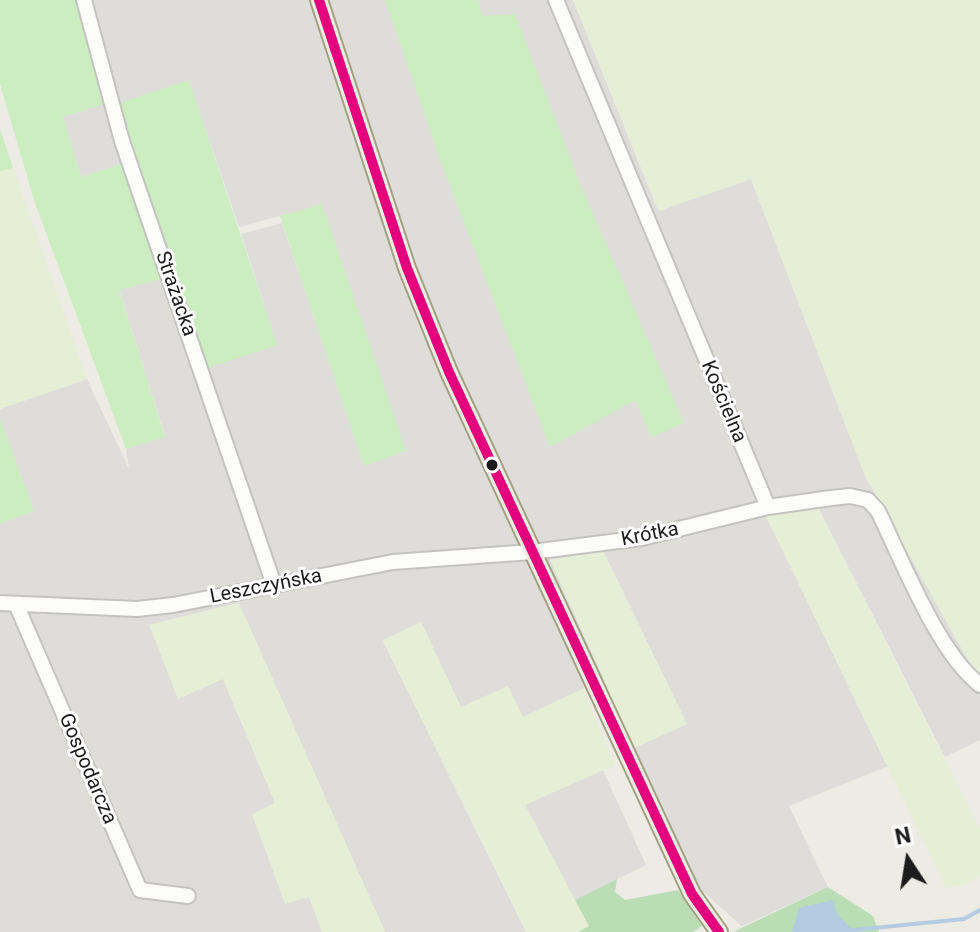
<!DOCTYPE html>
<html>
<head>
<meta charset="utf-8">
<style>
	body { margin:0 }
	#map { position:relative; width:980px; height:932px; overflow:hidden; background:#ecebe4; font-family:Roboto,sans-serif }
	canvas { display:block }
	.north { position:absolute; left:868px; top:820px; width:80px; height:80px; -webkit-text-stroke:6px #fff; paint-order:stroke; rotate:348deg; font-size:22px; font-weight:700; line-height:32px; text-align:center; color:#1c1c1c }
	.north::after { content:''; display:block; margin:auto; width:28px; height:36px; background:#1c1c1c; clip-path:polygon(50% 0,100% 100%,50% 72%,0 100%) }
</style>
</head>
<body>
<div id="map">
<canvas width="980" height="932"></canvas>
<div class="north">N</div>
</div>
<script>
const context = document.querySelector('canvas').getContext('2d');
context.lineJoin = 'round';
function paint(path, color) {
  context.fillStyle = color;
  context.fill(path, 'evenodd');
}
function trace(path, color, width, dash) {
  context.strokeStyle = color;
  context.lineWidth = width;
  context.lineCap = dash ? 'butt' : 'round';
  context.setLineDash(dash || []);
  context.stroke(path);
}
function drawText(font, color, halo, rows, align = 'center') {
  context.font = font + ' Roboto,sans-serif';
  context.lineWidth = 6;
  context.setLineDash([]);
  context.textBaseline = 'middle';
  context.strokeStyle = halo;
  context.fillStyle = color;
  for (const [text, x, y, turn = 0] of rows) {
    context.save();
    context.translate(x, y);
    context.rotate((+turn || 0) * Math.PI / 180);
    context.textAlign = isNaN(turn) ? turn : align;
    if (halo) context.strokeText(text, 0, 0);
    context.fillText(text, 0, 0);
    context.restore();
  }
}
const residential = new Path2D(`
	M89,0H573L658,210L751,179L865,476L980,680V740L945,757L817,505L765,515L888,766L789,806L828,887L742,926L693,883L634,748L687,724L603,551L551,560L604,679L523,717L461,708L421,622L383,641L526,932H385L238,603L149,625L223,679L274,800L322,932H0V524L34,511L0,419V409L87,379L129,469L126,449L165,436L119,289L164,278L277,345L241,234L282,223L364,466L322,205L239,227L189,81L117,104Z
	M107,103L125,163L81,177L63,117Z
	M603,770L646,865L575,900L524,804Z`);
const farmland = new Path2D(`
	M573,0H980V677L975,673L865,476L751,179L659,211Z
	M13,168L87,379L0,409V171Z
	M816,505L980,829V876L963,885L946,888L765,514Z
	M603,551L687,724L634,748L550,560Z
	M239,603L284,704L385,932H322L309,897L285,904L252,814L275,803L223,679L178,699L149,625Z
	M421,622L461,707L508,686L523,717L583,689L615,765L525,805L589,926L578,932H526L383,640Z`);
const grass = new Path2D(`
	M0,0H78L107,103L63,117L81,177L125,163L164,278L119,290L165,437L126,449L34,200L0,84Z
	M385,0H478L482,16L515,14L580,184L684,423L651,437L636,400L550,447L442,165Z
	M189,80L277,345L204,369L117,104Z
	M0,129L13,168L0,171Z
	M322,204L406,451L364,466L280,216Z
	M0,419L34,511L0,524Z`);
const forest = new Path2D(`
	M617,879L615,892L625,900L678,890L702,926L693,932H578L589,926L575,900Z
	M828,887L873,916L879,932H733Z`);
const water = new Path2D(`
	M833,900L838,915L855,932H792L799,908Z`);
const stream = new Path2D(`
	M853,930L964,919L980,910`);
const minor = new Path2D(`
	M84,0L122,141L274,585
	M556,0L768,507
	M0,603L137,609L173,605L393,562L532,552L642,538L768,507L831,498L850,496L868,500L878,511C902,560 938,653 980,685
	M16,604L140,890L188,896`);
const major = new Path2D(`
	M319,0L407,268L449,372L692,894L719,932`);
const bus1 = new Path2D(`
	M319,0L407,268L449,372L692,894L719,932`);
const markers = [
	[492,465,7,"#1c1c1c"]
];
const streetNames = [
	["Strażacka",175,294,71],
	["Kościelna",723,402,67],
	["Krótka",650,535,-11],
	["Leszczyńska",266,587,-11],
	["Gospodarcza",87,769,67]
];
paint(residential, '#deddda');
paint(farmland, '#e6eed5');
paint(grass, '#cbedbf');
paint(forest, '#baddb6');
paint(water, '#b4cbe2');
trace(stream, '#b4cbe2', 4);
trace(minor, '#c4c3c0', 18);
trace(major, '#a1a081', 20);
trace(minor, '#fcfcfb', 14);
trace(major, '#f0eee3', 16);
trace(bus1, '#e5007d', 10);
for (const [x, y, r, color] of markers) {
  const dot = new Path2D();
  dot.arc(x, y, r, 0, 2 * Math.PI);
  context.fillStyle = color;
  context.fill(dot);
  trace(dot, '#fff', 3);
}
drawText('20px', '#1c1c1c', '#fff', streetNames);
</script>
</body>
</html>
